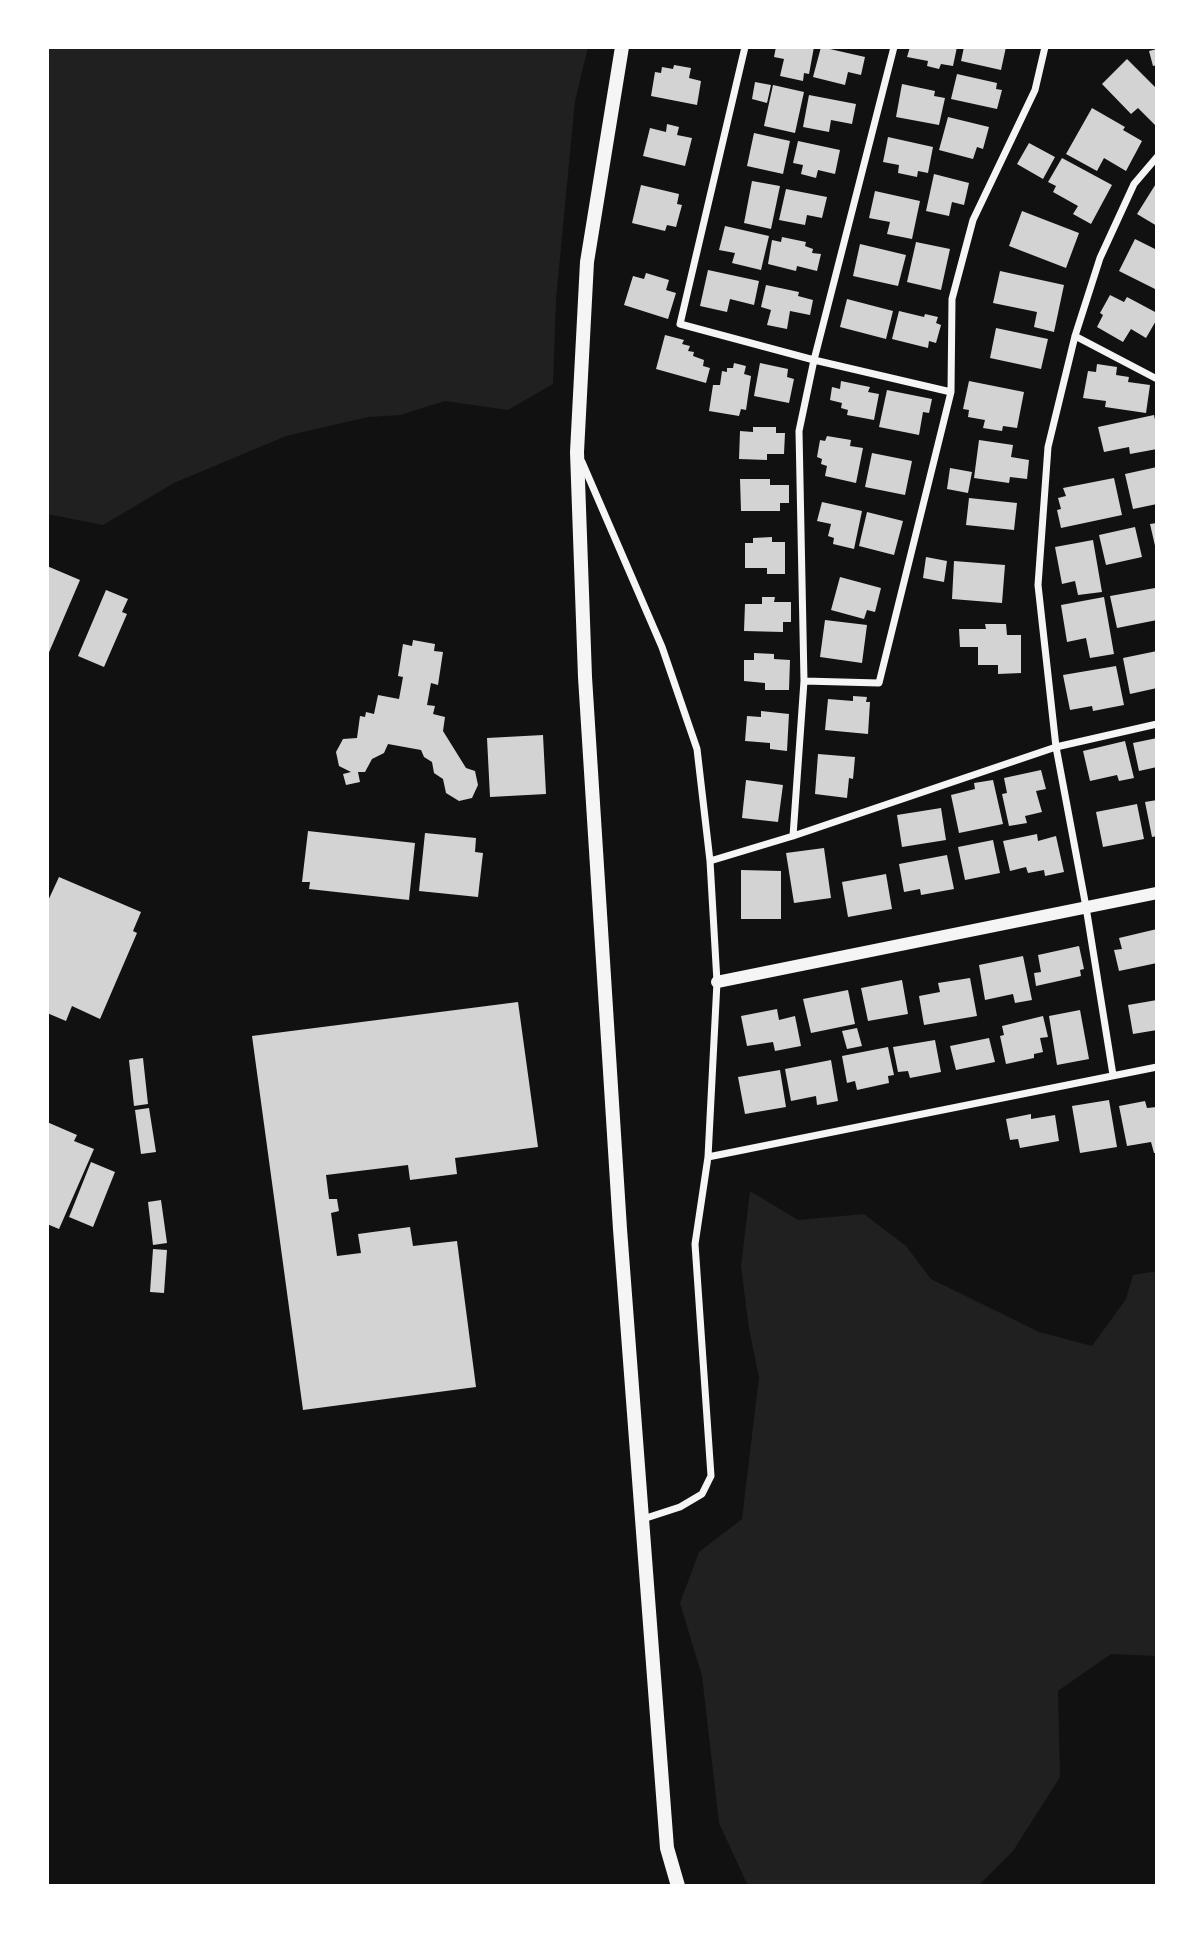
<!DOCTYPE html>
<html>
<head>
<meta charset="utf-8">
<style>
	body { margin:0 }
	#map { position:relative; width:1204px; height:1933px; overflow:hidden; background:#111; font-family:Ubuntu,sans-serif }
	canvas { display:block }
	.frame { position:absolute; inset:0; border:49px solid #fff; pointer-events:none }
</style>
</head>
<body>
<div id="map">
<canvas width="1204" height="1933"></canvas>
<div class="frame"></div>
</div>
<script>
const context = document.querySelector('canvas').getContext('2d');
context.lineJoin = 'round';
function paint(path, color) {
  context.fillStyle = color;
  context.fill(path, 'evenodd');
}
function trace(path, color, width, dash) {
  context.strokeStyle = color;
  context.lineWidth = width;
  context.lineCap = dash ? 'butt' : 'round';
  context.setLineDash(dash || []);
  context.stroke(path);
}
const green = new Path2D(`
	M47,47H588L575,101L556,299L553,384L508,410L445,401L400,415L368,417L286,436L174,483L103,525L47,514Z
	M750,1191L798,1220L864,1214L906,1246L931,1279L1039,1332L1092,1346L1126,1299L1133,1275L1157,1271V1656L1111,1654L1058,1691L1060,1777L1013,1851L978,1886H748L719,1823L702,1676L680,1603L699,1552L742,1519L759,1377L749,1329L741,1266Z`);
const building = new Path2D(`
	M776,47H814L809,74L804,73L803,81L780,76L784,59L774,57Z
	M821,47L865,57L861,75L848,72L845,85L813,77Z
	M910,47H957L953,66L941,64L939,69L927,66L928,61L907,57Z
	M964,47H1006L1001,70L961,61Z
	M1157,49V65L1153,66L1149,51Z
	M1127,59L1157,89V124L1155,125L1138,108L1131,114L1102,84Z
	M674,65L691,68L689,78L701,81L697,105L651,96L655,72L661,73L662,67L673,69Z
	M957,74L997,83L996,89L1002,90L997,109L951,99Z
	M755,82L771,85L767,103L752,99Z
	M902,84L935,91L934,96L945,98L939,125L896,117Z
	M773,85L804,92L795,133L764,126Z
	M809,95L856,104L852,124L831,120L829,132L803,127Z
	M1092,108L1125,127L1123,130L1142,141L1126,171L1104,158L1097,171L1066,154Z
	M948,117L989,127L983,149L977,147L973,159L939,150Z
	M667,124L679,127L677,135L692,138L685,166L643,156L650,128L666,132Z
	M754,133L790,141L783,174L747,166Z
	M888,137L933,147L928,173L918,171L917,177L898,173L899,165L883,162Z
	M798,141L840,150L835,174L818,170L816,178L801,174L803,165L793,163Z
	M1029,143L1055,157L1043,179L1017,164Z
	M1062,158L1112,185L1091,224L1073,214L1078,206L1053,192L1056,186L1048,182Z
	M934,174L969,183L964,205L952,202L949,216L926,211Z
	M752,181L780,186L771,229L744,223Z
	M1157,182V226L1137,214Z
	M641,185L679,194L677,204L682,205L676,227L667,225L665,231L632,223Z
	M786,189L827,197L822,218L807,215L805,225L779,220Z
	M875,191L920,201L912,239L887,234L890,222L869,218Z
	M1022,211L1079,233L1066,268L1009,246Z
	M725,226L769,236L761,270L732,263L735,253L719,250Z
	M782,237L806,242L805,246L813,249L812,253L821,254L817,271L797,266L796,271L768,264L772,240L781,242Z
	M1135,239L1157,250V290L1119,271Z
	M916,242L950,249L941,290L907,282Z
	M860,244L906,255L898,286L853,276Z
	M708,270L759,281L754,305L730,299L727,312L700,306Z
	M1000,271L1064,285L1054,332L1034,327L1037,312L993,303Z
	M646,273L669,280L666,290L676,293L668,319L624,305L633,276L644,279Z
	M766,285L799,292L798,296L813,300L810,315L790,311L787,329L767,325L771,310L761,307Z
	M1110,295L1124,302L1127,297L1157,313V319L1146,338L1131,329L1123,342L1097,327L1103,315L1100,313Z
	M847,299L893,311L886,339L840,327Z
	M899,311L924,317L925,314L938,317L936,323L941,325L936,343L929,341L928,348L892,339Z
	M996,328L1048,339L1041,369L990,358Z
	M665,335L684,340L682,344L690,346L688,351L694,352L693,356L704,360L703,366L710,368L706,383L656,369Z
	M734,363L746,366L744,374L751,376L746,410L741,409L739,416L709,411L713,385H720L722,371L727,372V368H733Z
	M760,363L788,369L787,377L794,379L789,403L754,396Z
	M1097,364L1117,367L1116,375L1129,377L1128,382L1150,385L1146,413L1105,407L1106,401L1083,398L1088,371L1096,372Z
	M841,381L870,387L868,392L879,394L874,420L847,415L848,410L841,408L842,403L830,400L832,387L840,389Z
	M969,381L1024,392L1017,428L1003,426L1002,431L983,428L985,420L968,417L969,410L963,409Z
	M887,390L932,399L929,413L923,412L919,435L879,427Z
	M1154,415L1157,429V449L1130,454L1129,447L1104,452L1098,427Z
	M753,427H776V433H785L784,454H767V460L739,459L740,431L753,432Z
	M827,436L851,440L850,446L863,448L856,483L825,476L827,466L821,464L822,459L817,457L820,440L825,441Z
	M979,440L1013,445L1011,457L1029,460L1027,479L1010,477L1009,483L974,478Z
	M872,453L912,461L905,495L865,487Z
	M1157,467V504L1133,509L1125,474Z
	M950,468L972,472L968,493L947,489Z
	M1114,478L1122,515L1061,528L1057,510L1061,509L1058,498L1066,496L1063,488Z
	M740,479H770V485H789V503H780V511H741Z
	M969,498L1017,503L1014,530L966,525Z
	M822,502L862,511L854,549L833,544L834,538L828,536L831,524L817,521Z
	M867,512L903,521L894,555L859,546Z
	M1157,523V550H1156L1150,524Z
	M1135,527L1142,557L1106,565L1099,535Z
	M772,537V542H785V574H767V568H745V543H753V538Z
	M1093,540L1102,592L1078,595L1075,581L1062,584L1055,547Z
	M926,557L947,561L944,582L923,578Z
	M954,561L1005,565L1002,603L952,599Z
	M47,566L80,580L47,657Z
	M840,577L881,588L875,612L867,610L864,619L831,610Z
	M1155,588L1157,620L1117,628L1110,596Z
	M106,590L128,599L122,612L127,614L104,667L78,656Z
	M762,597H775L774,602H791V622H783V632L744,631L745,604H762Z
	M1104,597L1114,654L1090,658L1086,638L1067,642L1061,605Z
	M825,620L867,625L862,663L820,657Z
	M985,624H1006L1007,635H1021V673L998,674V665H978V647H960L959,629H986Z
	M413,640L435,644L434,651L443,652L438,685L431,683L427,705L435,706L433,714L445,717L443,731L466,768L475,771L478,785L472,798L459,801L446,793L443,779L434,773L432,762L424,757L421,750L388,744L384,753L372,759L365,772H358L360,782L346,785L343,774L351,772L339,766L336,752L343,739L357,738L360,716L365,717L366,712L374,714L378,695L399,699L403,677L398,676L403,644L412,646Z
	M1157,651V688L1130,694L1123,658Z
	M754,653L774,654V659L790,660L789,690H765V683L744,681V660H754Z
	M1116,666L1124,705L1093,711L1092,706L1070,710L1063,675Z
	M853,696L867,697L866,702H870L868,734L825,730L828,699L853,701Z
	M761,711L789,714L787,751L770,749V743L745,741L747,716L761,717Z
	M543,735L546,794L490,797L487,738Z
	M1157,738V767L1139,771L1133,743Z
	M1125,741L1134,778L1119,781L1117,775L1090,781L1083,751Z
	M818,754L855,757L853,779L849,778L847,798L815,794Z
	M1041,770L1046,789L1036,791L1042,812L1025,816L1027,823L1009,826L1002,794L1007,793L1004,778Z
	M746,780L783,785L778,822L742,818Z
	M993,780L1003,824L959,833L951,795L975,789L974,783Z
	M1157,800V836L1152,837L1145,802Z
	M1137,804L1144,839L1103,847L1096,812Z
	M941,808L946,840L902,847L897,815Z
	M308,831L415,843L409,900L309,889L310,882H302Z
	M425,833L476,838L475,852L483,853L478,897L419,891Z
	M1037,834L1038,841L1056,836L1064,872L1045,876L1044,870L1028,873L1026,867L1010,871L1003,841Z
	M993,840L1000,873L965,880L958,847Z
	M824,848L831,898L794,903L786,853Z
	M947,855L954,889L921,895L920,889L904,892L899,864Z
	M741,870L781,871V919H741Z
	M886,874L892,909L848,917L842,882Z
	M59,877L141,912L133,931L137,933L100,1019L72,1006L66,1021L47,1013V903Z
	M1157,929V963L1119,971L1114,950L1122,949L1119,938Z
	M1079,946L1084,969L1080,970L1081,976L1036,986L1034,973L1041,972L1038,955Z
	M1023,956L1032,1000L1015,1003L1013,994L985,1000L979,965Z
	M970,978L977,1016L924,1025L919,996L940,992L938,983Z
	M902,980L908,1014L868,1021L861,988Z
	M848,990L855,1024L811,1033L803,999Z
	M1157,1000V1030L1133,1034L1128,1005Z
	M518,1002L538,1147L455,1158L457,1174L410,1180L408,1165L326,1175L329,1199H337L339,1211L331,1213L337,1256L361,1253L358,1234L410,1227L413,1246L457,1241L476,1387L303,1410L252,1036Z
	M777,1009L779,1020L795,1016L801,1046L775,1051L773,1042L747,1046L741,1016Z
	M1080,1010L1089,1059L1057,1065L1049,1016Z
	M1043,1016L1048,1037L1040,1038L1043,1052L1034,1054V1058L1006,1064L1000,1036L1004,1035L1002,1026Z
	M857,1028L862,1046L847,1049L842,1031Z
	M989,1038L995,1062L956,1070L950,1046Z
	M935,1040L941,1072L910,1078L908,1071L898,1072L893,1047Z
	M888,1047L894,1075L888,1076L889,1083L857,1090L855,1081L847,1083L842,1056Z
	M143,1058L148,1104L134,1106L129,1060Z
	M831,1060L838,1101L817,1105L816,1096L791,1101L785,1069Z
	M780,1070L786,1107L745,1114L738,1077Z
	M1109,1100L1117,1147L1080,1153L1072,1106Z
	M1145,1101L1147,1108L1157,1107V1153H1154L1151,1142L1127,1146L1119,1106Z
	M149,1108L156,1152L141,1154L135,1110Z
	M1031,1114V1119L1055,1115L1059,1141L1020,1148L1018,1139L1010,1140L1006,1119Z
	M47,1122L77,1135L74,1141L94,1149L59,1229L47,1224Z
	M91,1162L115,1172L93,1227L69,1217Z
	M161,1200L167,1243L153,1245L148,1202Z
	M153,1249L167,1250L164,1293L150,1292Z`);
const minor = new Path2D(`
	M745,47L680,324L814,360L951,392
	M1075,336L1157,379
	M582,462L662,647L697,749L710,861L717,982L708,1157L695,1244L711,1476L702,1494L680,1507L643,1519
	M804,681L879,683L951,392L952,299L973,220L1035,90L1045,47
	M793,836L804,681L799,431L814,360L894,47
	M710,861L793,836L1056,747L1157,724
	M1113,1075L1086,907L1056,747L1038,585L1048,447L1075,336L1100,258L1134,184L1157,157
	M708,1157L1157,1067`);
const tertiary = new Path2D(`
	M717,982L1157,893`);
const secondary = new Path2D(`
	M622,47L587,262L577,452L585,677L620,1229L667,1848L678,1886`);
paint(green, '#202020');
paint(building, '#d3d3d3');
trace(minor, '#f5f5f5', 7);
trace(tertiary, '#f5f5f5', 12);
trace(secondary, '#f5f5f5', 14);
</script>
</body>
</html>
